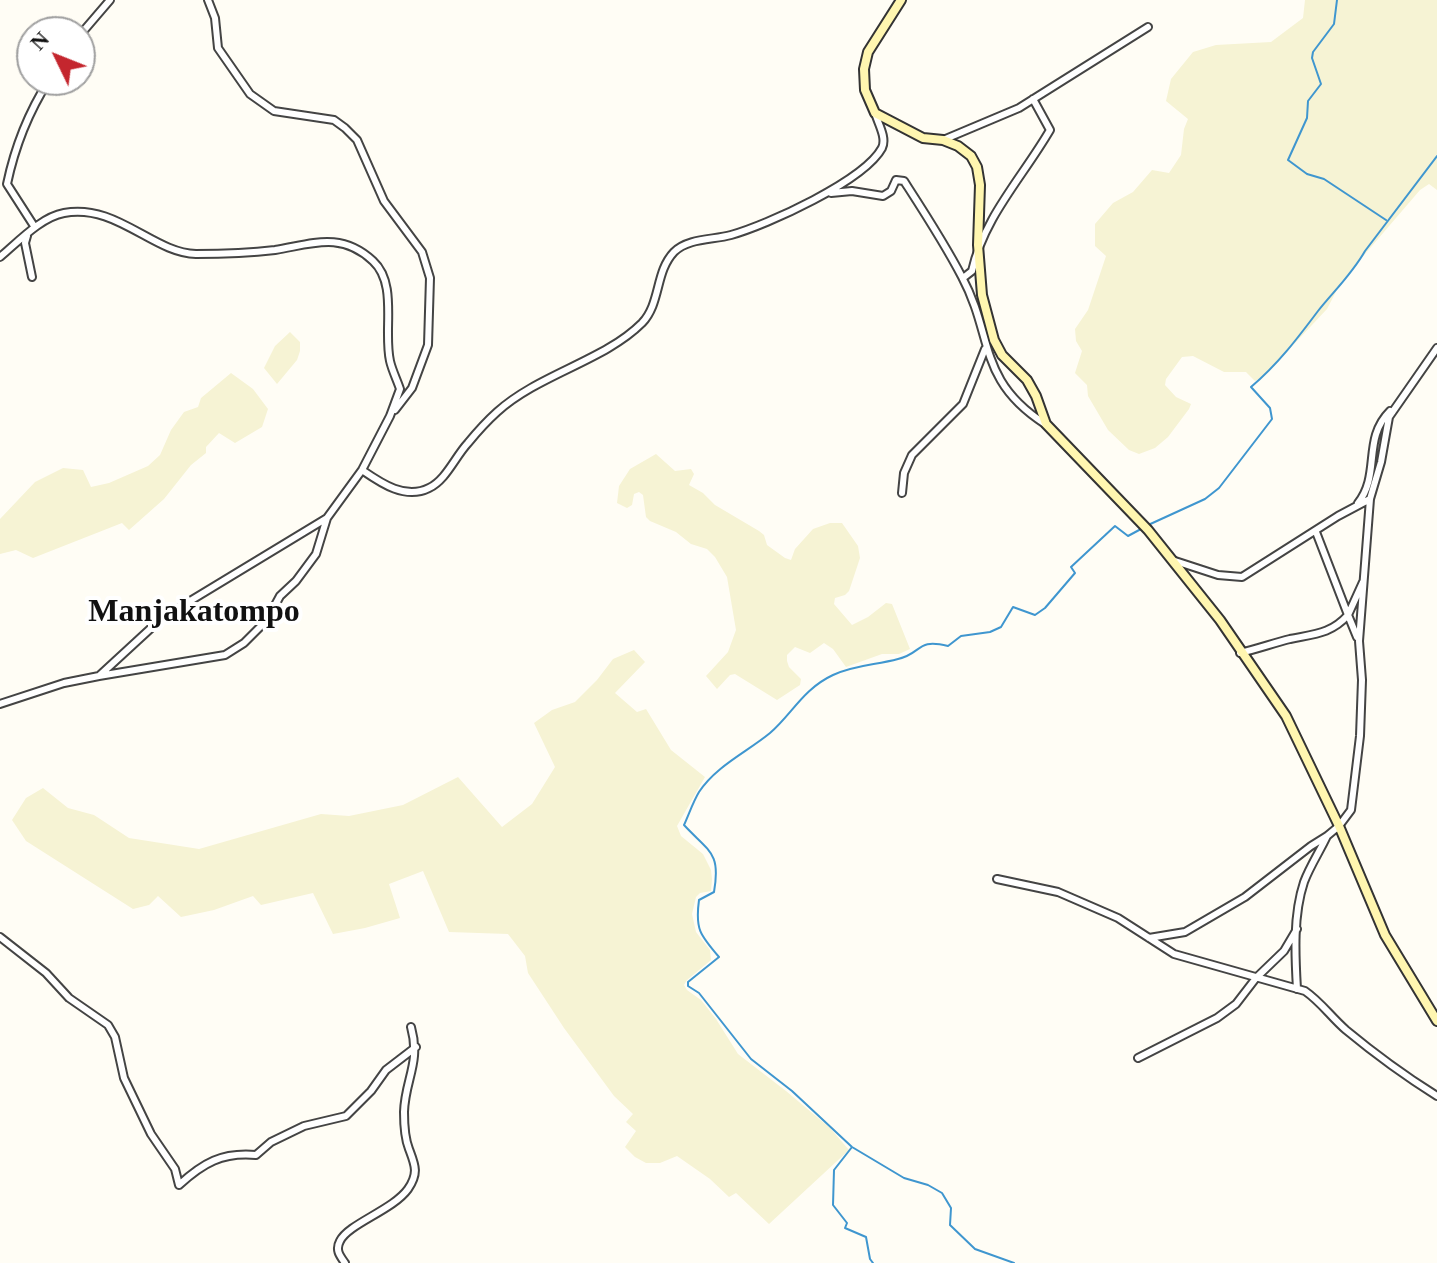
<!DOCTYPE html>
<html>
<head>
<meta charset="utf-8">
<style>
	body { margin:0 }
	#map { position:relative; width:1437px; height:1263px; overflow:hidden; background:#fffdf5; font-family:Georgia,serif }
	canvas { display:block }
	.north { position:absolute; left:16px; top:16px; width:80px; height:80px; box-sizing:border-box; background:#fff; border:2px solid #a0a0a0; border-radius:50%; rotate:313deg; font-size:22px; font-weight:700; line-height:32px; text-align:center; color:#111 }
	.north::after { content:''; display:block; margin:auto; width:28px; height:36px; background:#c4262e; clip-path:polygon(50% 0,100% 100%,50% 72%,0 100%) }
</style>
</head>
<body>
<div id="map">
<canvas width="1437" height="1263"></canvas>
<div class="north">N</div>
</div>
<script>
const context = document.querySelector('canvas').getContext('2d');
context.lineJoin = 'round';
function paint(path, color) {
  context.fillStyle = color;
  context.fill(path, 'evenodd');
}
function trace(path, color, width, dash) {
  context.strokeStyle = color;
  context.lineWidth = width;
  context.lineCap = dash ? 'butt' : 'round';
  context.setLineDash(dash || []);
  context.stroke(path);
}
function drawText(font, color, halo, rows, align = 'center') {
  context.font = font + ' Georgia,serif';
  context.lineWidth = 8;
  context.setLineDash([]);
  context.textBaseline = 'middle';
  context.strokeStyle = halo;
  context.fillStyle = color;
  for (const [text, x, y, turn = 0] of rows) {
    context.save();
    context.translate(x, y);
    context.rotate((+turn || 0) * Math.PI / 180);
    context.textAlign = isNaN(turn) ? turn : align;
    if (halo) context.strokeText(text, 0, 0);
    context.fillText(text, 0, 0);
    context.restore();
  }
}
const farmland = new Path2D(`
	M1305,0H1437V190L1429,184L1420,190L1341,282L1327,309L1265,375L1255,381L1246,372H1224L1193,356L1182,357L1166,379L1165,385L1176,397L1191,404L1189,409L1168,437L1155,448L1139,454L1129,450L1108,430L1088,396L1087,385L1075,373L1082,351L1076,341L1075,329L1088,310L1106,256L1095,246V224L1113,203L1133,192L1152,170L1169,173L1181,155L1184,129L1188,119L1166,101L1171,79L1193,52L1216,45L1271,42L1303,18Z
	M290,332L300,342V351L297,360L277,384L264,368L275,346Z
	M231,373L253,389L268,409L262,427L235,443L219,433L206,447V453L191,465L164,499L129,530L122,523L33,558L16,550L0,554V519L35,482L63,468L83,470L91,487L109,483L148,466L160,455L171,430L184,412L198,407L201,398Z
	M656,454L675,471L691,469L694,474L689,485L703,493L715,505L759,531L764,535L767,545L785,558L791,560L795,549L813,529L830,523H842L858,546L860,558L849,591L845,595L835,598L834,604L852,625L868,617L886,603L892,604L910,649L899,654H882L846,667L833,649L824,643L810,653L795,647L787,655V661L789,667L801,679L800,685L777,700L735,674L730,675L717,689L706,676L728,652L736,630L727,577L715,557L707,549L691,544L676,532L650,521L646,517L643,495L639,492L634,494L632,505L627,508L617,503L619,486L630,469Z
	M634,650L645,662L615,693L637,712L646,709L671,750L705,777L677,826L681,836L703,854L711,870L712,879L711,891L700,893L696,897L692,914L696,932L710,950L711,960L687,980L684,985L687,990L701,1000L716,1019L738,1054L786,1091L830,1128L849,1150L769,1224L736,1193L729,1197L710,1179L677,1156L660,1163H646L635,1157L625,1147L636,1131L626,1122L633,1114L614,1096L564,1028L528,973L525,956L508,934L449,932L423,871L389,884L400,918L365,928L333,934L313,893L261,905L253,896L214,910L181,917L158,896L149,905L133,909L26,841L12,820L26,798L43,788L68,808L94,815L129,838L199,849L321,814L349,816L403,805L458,777L502,827L532,804L555,767L534,723L552,710L575,702L597,680L613,659Z`);
const stream = new Path2D(`
	M1337,0L1334,24L1313,52L1312,58L1321,84L1308,101L1307,118L1288,160L1307,174L1324,179L1386,220
	M1146,526L1205,499L1219,488L1272,419L1270,408L1251,387C1278,364 1297,339 1318,311C1334,291 1352,274 1365,251L1437,156
	M852,1147L834,1170L833,1205L847,1223L845,1228L866,1237L870,1259L873,1263
	M1014,1263L975,1249L950,1225L951,1208L942,1193L928,1185L904,1178L852,1147L792,1091L751,1059L699,993L688,986V982L719,957C700,935 695,929 699,900L714,892C721,852 709,852 684,825C689,814 693,802 699,792C716,766 747,752 770,733C792,714 803,689 833,675C854,665 876,665 898,659C923,653 916,638 948,646L961,636L990,632L1001,627L1013,607L1035,615L1045,608L1075,573L1071,567L1115,526L1128,536L1141,529`);
const street = new Path2D(`
	M208,0L215,18L218,48L250,94L274,111L334,120L345,128L357,140L384,201L422,252L430,278L428,345L412,388L395,410
	M80,35L110,0
	M943,140L1019,108L1148,27
	M831,193L852,191L883,196L891,191L896,180L904,181C924,212 945,244 962,277C994,337 977,380 1045,424
	M34,226L7,184C15,146 28,113 49,80
	M27,236L25,243L32,277
	M0,257C18,242 41,217 64,213C116,203 153,253 196,254C221,254 250,253 275,250C312,244 341,231 373,261C398,284 383,330 390,361C392,370 397,380 400,389L390,416L362,470L327,518L162,618L99,676L64,683L0,704
	M963,278L972,271C984,217 1022,178 1050,130L1033,99
	M362,470C381,483 405,500 429,488C446,480 455,457 468,443C477,432 487,421 497,412C539,374 604,361 642,323C661,303 655,272 674,252C688,238 713,240 731,235C767,225 864,181 882,148C887,138 878,123 875,113
	M902,493L904,473L912,455L963,404L985,349
	M1358,503C1381,474 1362,439 1390,411
	M1172,560L1218,575L1242,577L1338,516L1370,499
	M1357,637L1348,615L1363,582
	M1240,653C1257,649 1274,643 1290,639C1314,634 1331,634 1348,615L1316,532
	M99,676L225,655L244,643L267,620L280,596L296,581L316,554L327,518
	M997,879L1058,892L1118,918L1174,954L1305,991C1321,1002 1331,1017 1346,1030C1375,1054 1405,1076 1437,1096
	M0,937L46,973L69,998L108,1025L115,1037L124,1078L151,1134L175,1169L179,1185C203,1163 222,1152 256,1155L271,1142L304,1126L346,1116L371,1091L386,1070L416,1047
	M1149,938L1185,932L1245,897L1311,846L1327,836L1339,826L1351,810L1360,736L1362,680L1359,641L1370,499L1381,462L1389,417L1437,348
	M1297,989C1295,955 1293,915 1304,882C1310,866 1320,851 1327,836
	M1138,1058L1217,1018L1236,1004L1256,978L1284,951L1297,929
	M345,1263C340,1256 335,1250 340,1241C348,1224 393,1210 408,1189C419,1173 415,1165 409,1149C405,1139 404,1123 404,1112C405,1079 421,1063 411,1027`);
const secondary = new Path2D(`
	M901,0L868,52L864,69L865,90L875,113L923,138L943,140L958,146L971,156L977,167L980,185L978,245L982,295L994,340L1002,355L1027,380L1036,396L1046,424L1148,530L1220,620L1286,716L1339,826L1385,935L1437,1021`);
const quarterNames = [
	["Manjakatompo",194,613]
];
paint(farmland, '#f6f3d4');
trace(stream, '#3f96cf', 2);
trace(street, '#444', 10);
trace(secondary, '#333', 12);
trace(street, '#fff', 6);
trace(secondary, '#fff6b0', 8);
drawText('bold 32px', '#111', '#fff', quarterNames);
</script>
</body>
</html>
